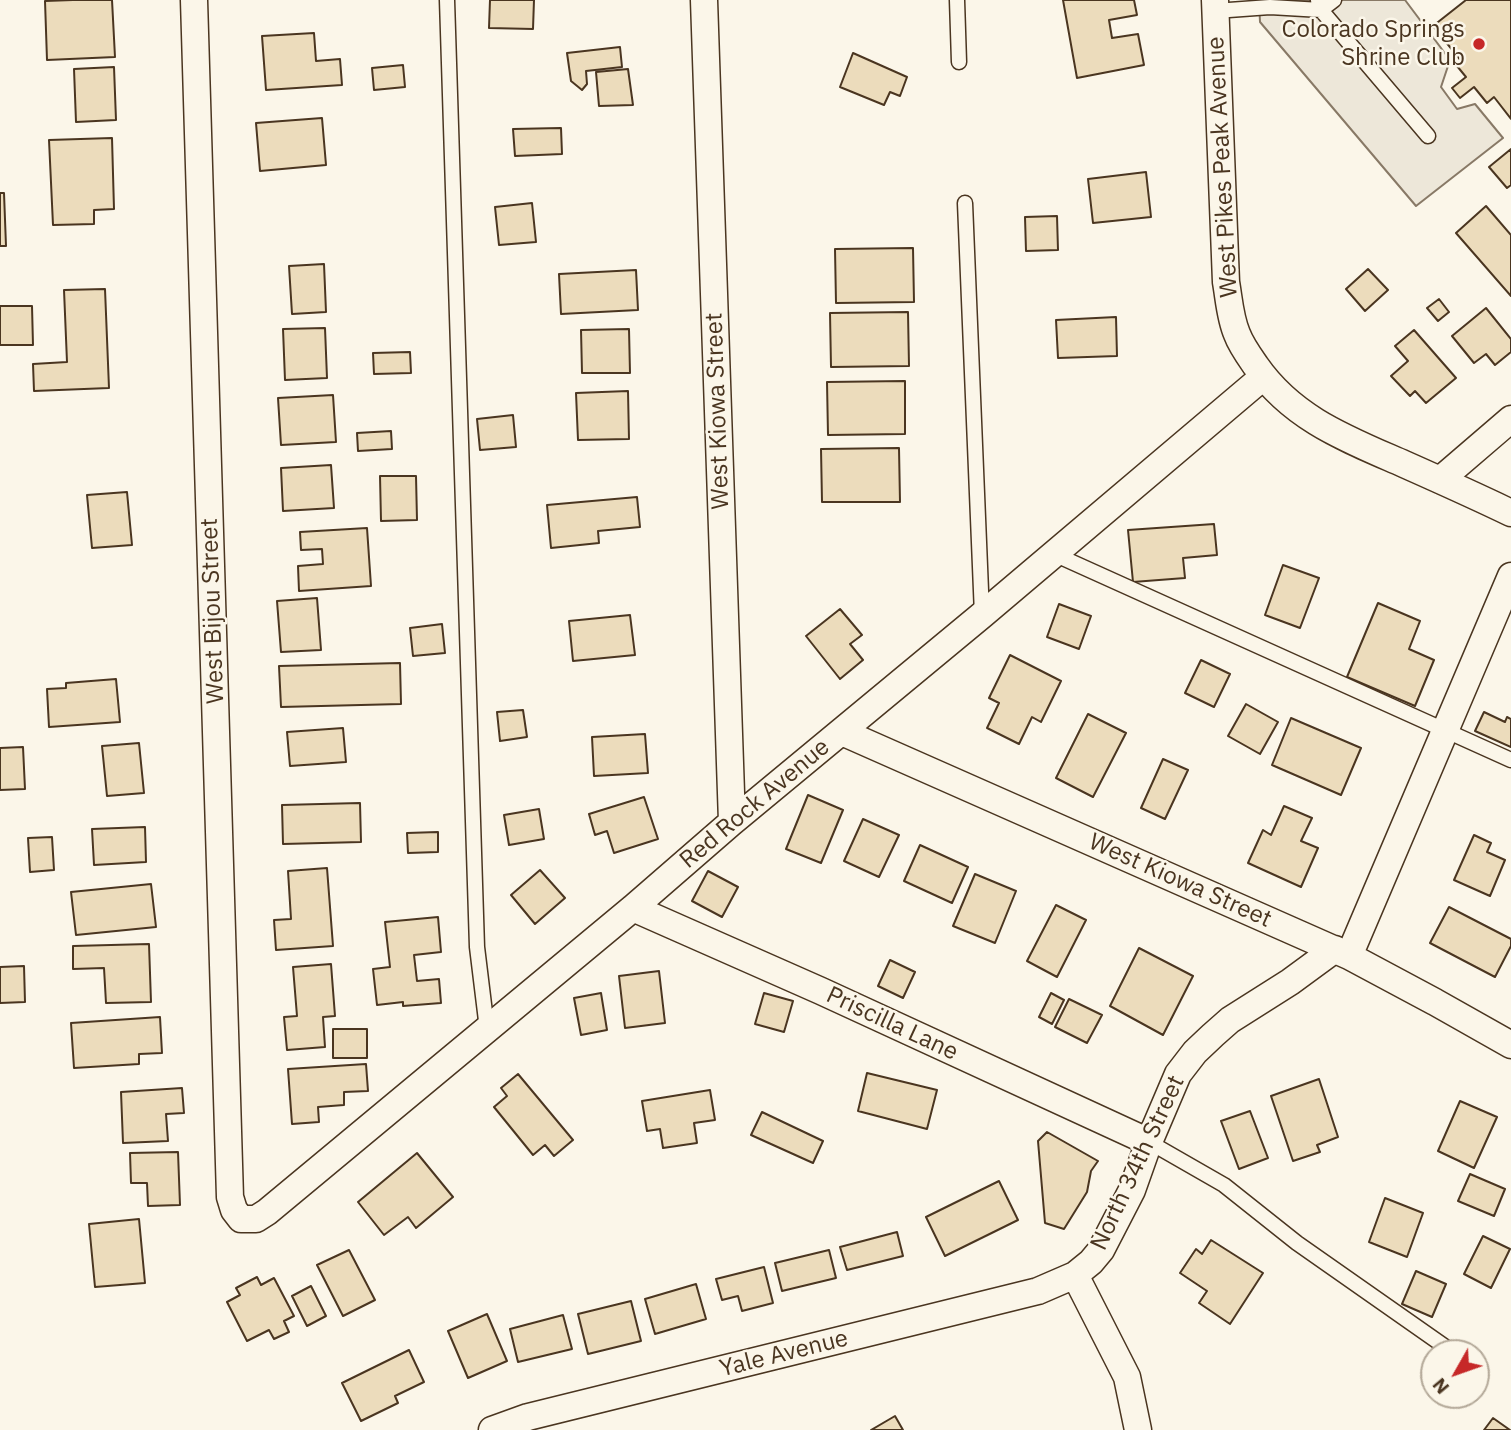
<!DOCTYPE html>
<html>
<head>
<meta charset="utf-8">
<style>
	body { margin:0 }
	#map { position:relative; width:1511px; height:1430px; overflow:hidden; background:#fbf6e9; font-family:"IBM Plex Sans",sans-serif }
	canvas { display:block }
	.north { position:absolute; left:1420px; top:1339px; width:70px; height:70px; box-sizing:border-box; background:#fbf6e9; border:2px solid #b4a999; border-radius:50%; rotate:230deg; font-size:19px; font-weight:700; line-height:28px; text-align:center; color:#4a3520 }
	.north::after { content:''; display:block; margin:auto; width:24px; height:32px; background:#c62828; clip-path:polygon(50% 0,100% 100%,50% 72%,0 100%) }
</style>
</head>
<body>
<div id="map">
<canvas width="1511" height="1430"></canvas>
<div class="north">N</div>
</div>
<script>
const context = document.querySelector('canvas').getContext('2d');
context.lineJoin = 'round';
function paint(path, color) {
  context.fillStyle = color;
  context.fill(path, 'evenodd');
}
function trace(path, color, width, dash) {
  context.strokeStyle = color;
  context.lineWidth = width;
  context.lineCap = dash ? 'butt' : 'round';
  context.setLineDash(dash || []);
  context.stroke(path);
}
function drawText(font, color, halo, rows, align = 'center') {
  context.font = font + ' "IBM Plex Sans",sans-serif';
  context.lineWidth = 5;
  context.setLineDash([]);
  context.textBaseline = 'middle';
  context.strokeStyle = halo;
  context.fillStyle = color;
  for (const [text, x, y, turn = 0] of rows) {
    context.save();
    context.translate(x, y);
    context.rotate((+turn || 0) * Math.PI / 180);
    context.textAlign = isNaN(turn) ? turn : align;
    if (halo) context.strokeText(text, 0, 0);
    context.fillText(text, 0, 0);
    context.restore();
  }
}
const parking = new Path2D(`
	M1259,0H1405L1450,60L1441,87L1457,109L1475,104L1503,138L1416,206L1260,22Z`);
const building = new Path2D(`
	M73,0H112L115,57L47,60L45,1Z
	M490,0H534L533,29L489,28Z
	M1063,0H1134L1137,15L1109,20L1112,38L1138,34L1144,65L1077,78Z
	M1466,0H1511V119L1494,97L1487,103L1474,87L1460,98L1452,88L1466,77L1457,66L1462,62L1433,26Z
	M314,33L316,61L340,59L342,85L266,90L262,36Z
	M620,47L622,67L586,71L587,84L582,90L571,81L567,53Z
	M853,53L907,77L900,96L890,92L884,105L840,87Z
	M403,65L405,87L374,90L372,68Z
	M114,67L116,120L76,122L74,69Z
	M628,69L633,105L599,106L596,72Z
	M322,118L326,165L260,171L256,123Z
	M561,128L562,154L515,156L513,129Z
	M112,138L114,209L94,210V224L53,225L49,140Z
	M1511,149V185L1507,188L1489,167Z
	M1146,172L1151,217L1093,223L1088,179Z
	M0,193H4L6,246H0Z
	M532,203L536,242L499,245L495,207Z
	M1486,206L1511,235V296L1456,233Z
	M1057,216L1058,250L1026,251L1025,217Z
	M913,248L914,302L836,303L835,249Z
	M324,264L326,312L292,314L289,266Z
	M1368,269L1388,290L1365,311L1346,289Z
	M636,270L638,310L561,314L559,274Z
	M105,289L109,388L34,391L33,364L67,362L64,290Z
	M1439,299L1449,312L1438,321L1427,308Z
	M0,306H32L33,345H0Z
	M1486,308L1511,339V352L1495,365L1486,354L1474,363L1452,336Z
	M908,312L909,366L831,367L830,313Z
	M1116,317L1117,356L1058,358L1056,320Z
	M325,328L327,378L285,380L283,329Z
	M629,329L630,373H582L581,330Z
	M1414,330L1456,378L1426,403L1415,391L1410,396L1391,376L1408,361L1395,346Z
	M410,352L411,373L374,374L373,353Z
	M905,381V434L828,435L827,382Z
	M628,391L629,439L578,440L576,393Z
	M333,395L336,442L281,445L278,398Z
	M513,415L516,447L480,450L477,419Z
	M391,431L392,449L358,451L357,433Z
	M899,448L900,502H822L821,449Z
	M331,465L334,508L283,511L281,468Z
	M380,476H416L417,520L381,521Z
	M127,492L132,545L92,548L87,495Z
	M637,497L640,527L598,531L599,543L551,548L547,505Z
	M1214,524L1217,555L1183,558L1185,578L1133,582L1128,530Z
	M367,528L371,586L299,591L298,566L323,564L322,549L301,550L300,532Z
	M1283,565L1319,578L1300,628L1265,615Z
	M317,598L321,650L281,652L277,601Z
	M1378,603L1420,621L1409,649L1434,660L1415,706L1347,677Z
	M1059,604L1091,616L1079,649L1047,637Z
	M840,609L862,635L850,644L863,660L840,679L806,636Z
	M630,615L635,655L573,661L569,621Z
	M442,624L445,653L413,656L410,628Z
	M1010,655L1061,681L1041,722L1032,717L1019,744L987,728L999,703L989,698Z
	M1201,660L1230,674L1214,707L1185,693Z
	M400,663L401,704L281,707L279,666Z
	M116,679L120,722L49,727L47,689L66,688V683Z
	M1246,704L1278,722L1260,754L1228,736Z
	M523,710L527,737L500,741L497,712Z
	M1484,712L1505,722L1507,717L1511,719V747L1475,731Z
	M1088,714L1126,733L1093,797L1056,778Z
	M1291,718L1361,748L1341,795L1272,765Z
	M343,728L346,762L290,766L287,732Z
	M645,734L648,773L594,776L592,737Z
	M139,743L144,793L107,796L102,746Z
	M23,747L25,789L0,790V748Z
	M1163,759L1188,770L1165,819L1141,808Z
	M808,795L843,810L821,863L786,849Z
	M644,797L658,839L614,853L607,831L595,835L589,814Z
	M360,803L361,842L283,844L282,805Z
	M1284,806L1312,818L1301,841L1318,848L1301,887L1248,863L1263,830L1271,835Z
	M539,809L544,839L509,845L504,815Z
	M863,819L899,835L879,877L844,861Z
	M145,827L146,862L94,865L92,829Z
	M438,832V852L408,853L407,833Z
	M1474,835L1491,843L1487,852L1505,860L1490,896L1454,880Z
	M52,837L54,870L30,872L28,838Z
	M920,845L968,867L952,903L904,881Z
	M327,868L333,946L276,950L274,920L291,919L288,871Z
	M540,870L565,898L535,924L511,895Z
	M708,871L738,887L722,917L692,901Z
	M975,874L1016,891L995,943L953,926Z
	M151,884L156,927L76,935L71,892Z
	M1056,905L1086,920L1057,977L1027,961Z
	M1449,907L1511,939V946L1495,977L1430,943Z
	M438,917L441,952L414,955L417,981L439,979L441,1003L403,1006V1002L377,1005L373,969L390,967L385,922Z
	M149,944L151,1002L106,1003L104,968L73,969V946Z
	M1139,948L1193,976L1163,1035L1110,1006Z
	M890,960L915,972L903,998L878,986Z
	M331,964L335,1016L323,1017L325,1047L287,1050L284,1017L297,1016L293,967Z
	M24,966L25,1002L0,1003V967Z
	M659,971L665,1023L625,1028L619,976Z
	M601,993L607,1030L581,1035L574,998Z
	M764,993L793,1001L784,1032L755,1024Z
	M1051,993L1064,1000L1052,1024L1039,1017Z
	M1069,999L1102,1015L1087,1043L1055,1027Z
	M160,1017L162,1053L139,1054V1064L74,1068L71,1023Z
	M333,1029H367V1058H333Z
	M366,1064L368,1091L344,1092V1105L318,1107L319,1122L292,1124L288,1069Z
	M867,1073L937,1090L927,1129L858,1111Z
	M518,1074L573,1140L554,1156L545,1145L533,1155L494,1107L507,1096L501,1088Z
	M1319,1079L1338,1137L1317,1145L1320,1152L1293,1161L1271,1096Z
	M182,1088L184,1113L166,1114L168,1141L123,1143L121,1092Z
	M710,1090L715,1120L694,1123L697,1143L663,1148L660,1129L647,1131L642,1101Z
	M1460,1101L1497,1117L1474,1168L1438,1151Z
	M1250,1111L1268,1158L1239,1169L1221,1121Z
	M762,1112L823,1141L813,1163L751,1135Z
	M1047,1132L1098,1161L1091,1171L1087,1192L1064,1229L1045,1223L1038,1141Z
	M178,1152L180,1205L148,1206L147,1183H131L130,1153Z
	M417,1153L453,1197L416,1228L408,1217L384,1235L358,1202Z
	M1470,1174L1505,1189L1494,1216L1458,1201Z
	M999,1181L1018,1220L945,1256L926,1217Z
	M1385,1198L1423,1213L1407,1257L1369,1242Z
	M139,1219L145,1283L95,1287L89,1224Z
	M897,1232L903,1256L847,1270L840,1247Z
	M1483,1236L1510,1249L1491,1288L1464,1274Z
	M1211,1240L1263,1273L1230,1324L1199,1303L1207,1291L1180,1273L1196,1249L1202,1254Z
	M349,1250L375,1300L343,1316L317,1265Z
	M829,1250L836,1278L782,1291L775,1263Z
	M764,1267L773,1303L742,1311L738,1296L722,1300L716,1279Z
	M1416,1271L1446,1284L1432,1317L1402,1304Z
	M257,1277L261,1285L274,1278L294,1316L284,1321L289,1332L274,1339L269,1330L247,1341L227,1302L240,1295L236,1288Z
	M696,1284L706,1319L655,1334L645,1299Z
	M311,1286L326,1316L307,1326L292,1296Z
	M631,1301L641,1341L588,1354L578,1314Z
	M487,1314L507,1361L468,1378L448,1331Z
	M563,1315L572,1349L518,1362L510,1329Z
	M409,1350L424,1382L395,1396L398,1403L361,1421L342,1383Z
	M895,1416L903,1430H871Z
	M1493,1418L1510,1430H1484Z`);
const service = new Path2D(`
	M447,0L477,947L487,1029
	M957,0L959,62
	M1318,0L1321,10L1428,136
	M1215,11L1270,7L1321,10L1334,0
	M965,203L982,615
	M1054,554L1511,760
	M1149,1142L1224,1185L1297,1243L1454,1353`);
const minor = new Path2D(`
	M194,0L230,1197L234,1210L241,1219H256L267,1212L633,908L732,822L982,615L1263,377
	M704,0L732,822
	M1215,0L1226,282C1229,299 1230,318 1237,334C1241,345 1249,356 1256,366C1293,419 1347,439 1404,464C1440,480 1476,496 1511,513
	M1440,480L1511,419
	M842,732L1349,956L1435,1002L1511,1045
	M633,908L821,991L1149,1142
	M1349,956L1511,576
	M1075,1275L1127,1377L1138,1430
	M492,1430L528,1417L1038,1291L1075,1275L1091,1262L1101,1250L1132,1190L1149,1142L1178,1074L1195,1052L1213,1035L1230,1020L1290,982L1335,949`);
const markers = [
	[1479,44,7,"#c62828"]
];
const poiNames = [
	["Colorado Springs",1465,30],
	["Shrine Club",1465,58]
];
const streetNames = [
	["West Pikes Peak Avenue",1223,167,-93],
	["West Kiowa Street",718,411,-92],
	["West Bijou Street",213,611,-92],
	["Red Rock Avenue",755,804,-40],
	["West Kiowa Street",1180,881,24],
	["Priscilla Lane",892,1024,25],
	["North 34th Street",1138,1163,-65],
	["Yale Avenue",784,1354,-14]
];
paint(parking, '#ede7d9');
trace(parking, '#887966', 2);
paint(building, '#ecdcbc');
trace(building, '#4a3520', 2);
trace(service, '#4a3520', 17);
trace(minor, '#4a3520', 29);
trace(service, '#fbf6e9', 14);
trace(minor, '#fbf6e9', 26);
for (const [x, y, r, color] of markers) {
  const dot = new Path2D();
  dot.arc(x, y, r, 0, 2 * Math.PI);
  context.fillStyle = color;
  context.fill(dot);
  trace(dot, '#fbf6e9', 2.5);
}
drawText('24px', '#4a3520', '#fbf6e9', poiNames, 'right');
drawText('24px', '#4a3520', '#fbf6e9', streetNames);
</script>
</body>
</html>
